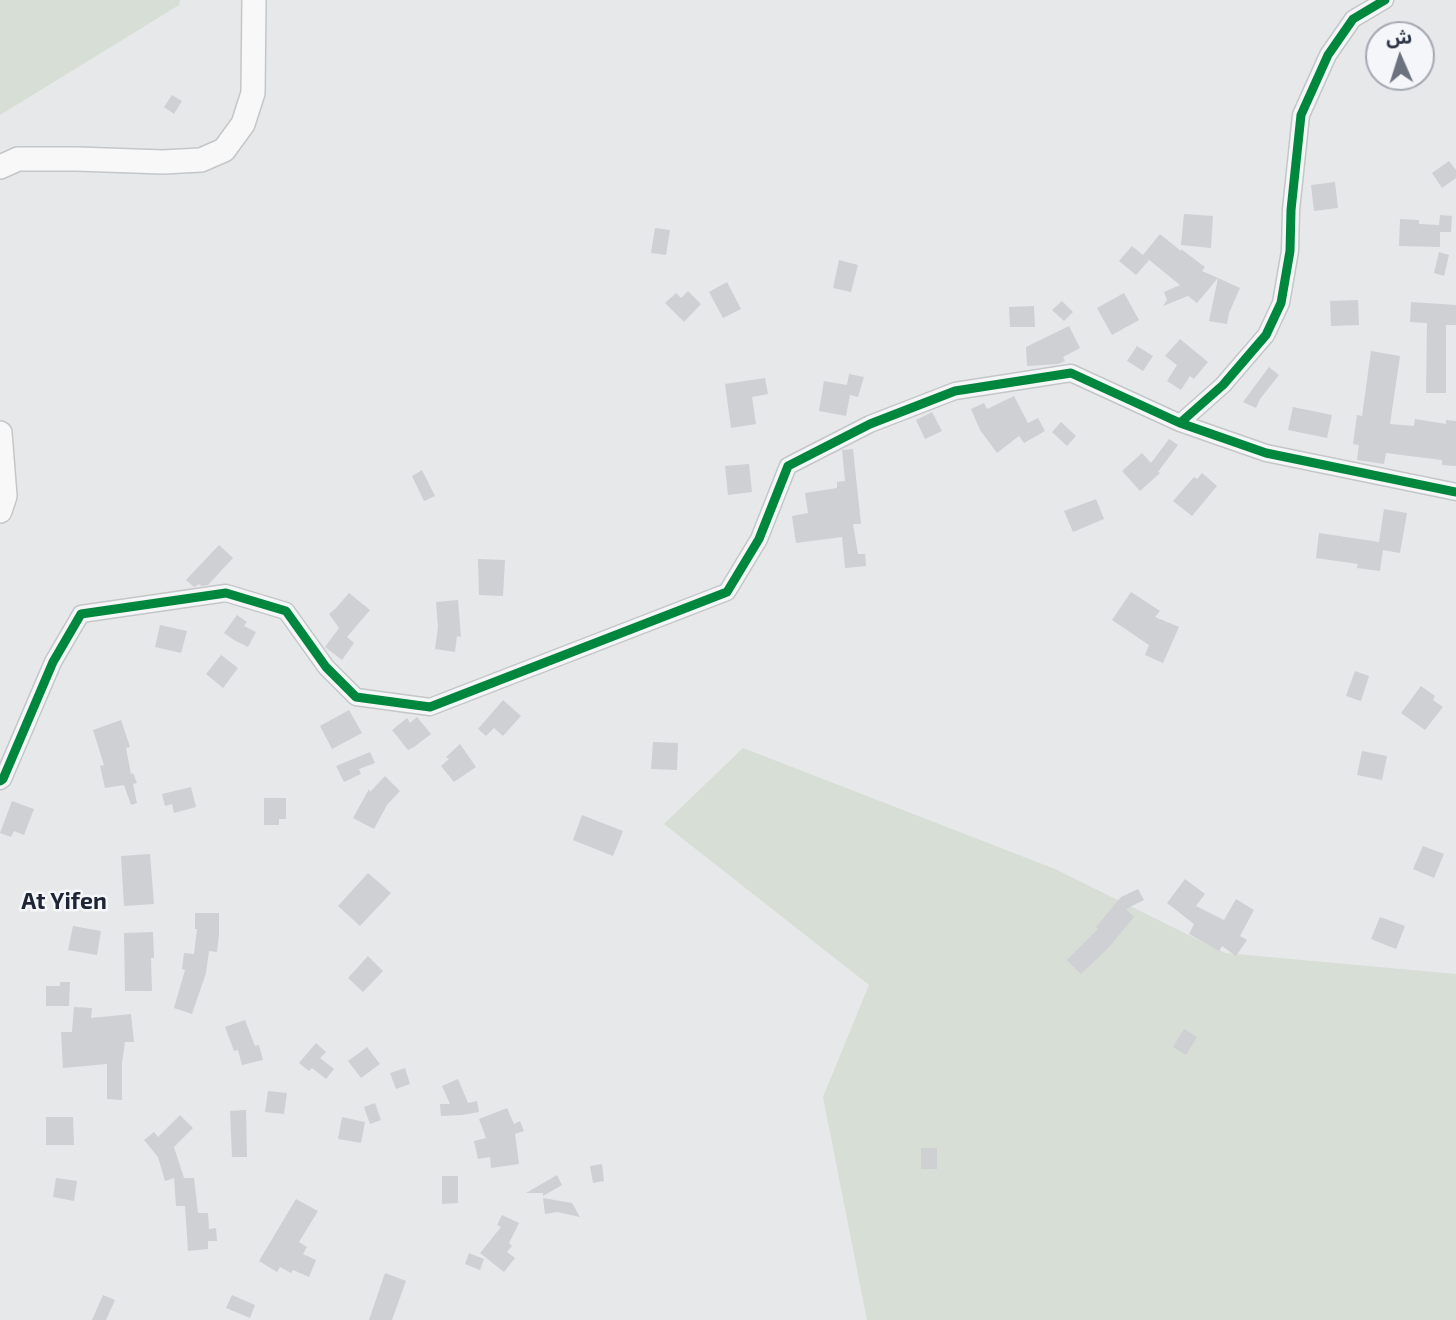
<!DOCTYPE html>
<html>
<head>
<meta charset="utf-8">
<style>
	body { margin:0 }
	#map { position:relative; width:1456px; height:1320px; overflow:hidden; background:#e6e8ea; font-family:"Exo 2","Noto Sans Arabic",sans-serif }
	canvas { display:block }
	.north { position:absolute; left:1365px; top:21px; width:70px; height:70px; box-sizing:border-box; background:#f4f6f9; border:2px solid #a4a8b1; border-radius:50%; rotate:357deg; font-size:19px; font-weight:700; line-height:28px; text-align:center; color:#2b3445 }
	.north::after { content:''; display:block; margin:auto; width:24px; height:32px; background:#6c737f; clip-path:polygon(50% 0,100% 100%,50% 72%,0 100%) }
</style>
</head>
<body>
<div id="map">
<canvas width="1456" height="1320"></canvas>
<div class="north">ش</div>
</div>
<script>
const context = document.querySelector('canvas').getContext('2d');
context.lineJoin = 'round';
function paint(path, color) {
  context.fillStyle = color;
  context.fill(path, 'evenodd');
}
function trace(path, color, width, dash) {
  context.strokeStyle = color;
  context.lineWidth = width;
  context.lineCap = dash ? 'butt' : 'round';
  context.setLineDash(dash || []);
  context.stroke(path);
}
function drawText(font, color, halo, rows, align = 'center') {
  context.font = font + ' "Exo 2",sans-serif';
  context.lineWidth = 5;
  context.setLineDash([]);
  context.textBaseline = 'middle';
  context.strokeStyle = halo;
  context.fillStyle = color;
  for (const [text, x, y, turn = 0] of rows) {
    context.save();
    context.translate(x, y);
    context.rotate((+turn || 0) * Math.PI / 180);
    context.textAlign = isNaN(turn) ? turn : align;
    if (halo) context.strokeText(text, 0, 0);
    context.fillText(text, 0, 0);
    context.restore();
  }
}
const green = new Path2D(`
	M0,0H180L179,5L0,115Z
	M743,748L1055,869L1225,953L1456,974V1320H867L823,1097L869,985L664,824Z`);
const building = new Path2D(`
	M172,95L182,101L174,114L164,107Z
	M1449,161L1456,170V178L1442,188L1432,173Z
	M1335,182L1338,208L1314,211L1311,185Z
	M1184,214L1213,216L1211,248L1181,245Z
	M1440,215L1452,216L1451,232H1440V247L1399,246L1400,219L1419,220V224L1439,225Z
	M655,228L670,230L666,255L651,253Z
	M1160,234L1181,251V249L1205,267L1202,271L1218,278L1197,303L1188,296L1163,306L1167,300L1164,292L1180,285L1143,255Z
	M1132,246L1149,260L1136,275L1119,261Z
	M1439,252L1449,255L1444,276L1434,273Z
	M839,260L858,265L851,292L833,288Z
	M1218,278L1240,288L1229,313L1227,324L1209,321Z
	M727,282L741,309L723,318L709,292Z
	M688,291L701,304L684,322L665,303L676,293L681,298Z
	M1124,293L1139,320L1112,335L1097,308Z
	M1358,300L1359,325L1331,326L1330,301Z
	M1062,301L1073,312L1064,321L1052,310Z
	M1411,302L1456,305V325H1446V393H1426L1427,323L1410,322Z
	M1034,306L1035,327H1010L1009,307Z
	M1069,326L1080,348L1063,357L1065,361L1058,364L1027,366L1026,347Z
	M1180,339L1208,362L1194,379L1190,376L1181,390L1167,381L1177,365L1165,356Z
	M1137,346L1153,356L1143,371L1127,361Z
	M1371,351L1400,356L1390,424L1414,426L1415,419L1446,424V420L1456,421V466L1442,465V460L1386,453L1384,464L1357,460L1359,445L1353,444L1357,415L1362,416Z
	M1269,367L1279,375L1260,399L1256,408L1243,402Z
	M849,374L864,377L858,397L850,395L846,416L819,411L824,381L847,385Z
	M765,378L768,394L752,397L756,424L731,428L725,384Z
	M1014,396L1028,423L1038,418L1045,431L1024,443L1019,436L997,453L980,430L971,409L984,403L987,409Z
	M1293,407L1332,415L1327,438L1288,430Z
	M932,412L942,431L925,439L916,420Z
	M1061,422L1076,436L1067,446L1052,432Z
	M1169,439L1178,445L1158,472L1160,473L1140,491L1122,471L1142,453L1151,463Z
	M853,449L861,524H853L858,554H865L866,566L845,568L842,537L796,543L792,516L808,513L805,493L837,488V482L845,481L842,450Z
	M749,464L752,492L728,495L725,466Z
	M422,470L435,496L424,501L412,476Z
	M1202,473L1217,486L1192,516L1173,501L1194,477L1197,479Z
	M1096,499L1104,519L1073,532L1064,511Z
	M1384,509L1407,513L1400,553L1383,550L1380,571L1357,568L1358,564L1316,558L1319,533L1379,542Z
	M219,545L233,558L208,585L201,586L199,584L194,587L186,580Z
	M478,559L505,560L503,596L479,595Z
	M1131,592L1160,611L1155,617L1179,627L1163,663L1145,655L1149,645L1112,620Z
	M349,593L370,610L347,637L354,643L342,660L325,647L339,628L329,614L336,608Z
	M458,600L461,637L457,636L455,652L435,649L438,627L436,602Z
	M237,615L247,622L244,626L256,632L248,647L234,640L224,633Z
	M160,625L187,631L181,653L155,647Z
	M221,655L238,668L223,688L206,674Z
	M1355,671L1369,676L1361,701L1346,696Z
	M1421,686L1435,696L1433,700L1443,707L1425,730L1401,713Z
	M503,700L521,716L503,736L494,728L486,736L478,729Z
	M349,710L362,733L332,749L320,726Z
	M417,717L431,734L414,747L408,750L392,730L407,718L410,723Z
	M121,720L130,747L126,748L131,774L133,773L137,783L133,784L137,803L131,805L124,785L105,788L100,766L104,765L93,730Z
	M653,742L678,743L677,770L651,769Z
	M460,744L476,767L454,782L441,766L449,759L446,757Z
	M1362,751L1387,756L1382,780L1357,775Z
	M370,752L375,763L359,769L361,774L344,782L336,766Z
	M385,776L400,791L387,805L374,829L353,818L369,789L370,792Z
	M191,787L196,807L174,813L172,804L165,806L162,794Z
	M264,798H286V819H279V825H264Z
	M12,801L34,809L24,835L14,831L11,837L0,833Z
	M582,815L623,831L613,856L573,840Z
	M1423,846L1444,854L1434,878L1413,869Z
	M150,854L154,904L124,906L121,856Z
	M368,873L391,893L360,926L338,906Z
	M1185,879L1205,894L1196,906L1224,920L1236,899L1254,910L1240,936L1247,940L1236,956L1222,946L1219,951L1189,934L1194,924L1167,903Z
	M1138,889L1144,900L1126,909L1134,917L1108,948L1081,974L1067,960L1098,929L1096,927L1121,897Z
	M195,913H219V934L217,952L209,951L206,973L192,1014L174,1008L185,970L182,969L184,953L194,954L197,929H195Z
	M1380,917L1405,926L1396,949L1371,939Z
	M73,926L101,931L97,955L68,950Z
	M153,932L154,958H151L152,991H125L124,933Z
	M368,956L383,971L363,992L348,978Z
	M60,982H70L69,1006H46V986H60Z
	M74,1007L92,1008L91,1018L131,1014L134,1042H125L122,1063V1100L107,1099V1064L63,1068L61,1032H72Z
	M245,1020L255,1046L259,1045L263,1060L242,1065L238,1050L234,1051L225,1027Z
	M1184,1029L1197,1037L1186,1055L1173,1047Z
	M316,1043L326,1052L320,1058L334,1069L326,1079L312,1068L309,1071L299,1063Z
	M367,1047L380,1064L361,1078L348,1061Z
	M405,1068L410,1084L396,1089L390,1073Z
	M458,1079L468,1103L477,1101L479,1112L462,1115L441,1116L440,1104H450L442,1086Z
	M268,1091L287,1093L284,1114L265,1112Z
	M375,1103L381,1120L370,1124L364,1107Z
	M507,1108L514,1124L520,1121L524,1131L515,1134L519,1164L491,1168L490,1157L478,1159L474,1141L486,1138L479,1119Z
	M246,1110L247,1157H232L230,1111Z
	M180,1115L193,1128L174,1147L184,1178H194L198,1213H208L209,1229L216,1228L217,1241H208V1249L188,1251L185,1206H176L174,1178L165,1181L158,1157L144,1140L154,1132L158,1137Z
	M46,1117H73L74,1145H46Z
	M342,1117L365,1122L361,1143L338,1139Z
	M921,1148H937V1169H921Z
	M602,1164L604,1181L593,1183L590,1166Z
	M557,1175L562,1185L543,1196V1193H526Z
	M442,1176H458V1203L442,1204Z
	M56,1178L77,1181L74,1201L53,1197Z
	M543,1198L572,1203L580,1217L557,1212L545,1214Z
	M296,1199L318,1211L299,1242L307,1247L303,1254L316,1260L309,1277L293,1270L291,1273L280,1267L277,1272L259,1261Z
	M502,1215L519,1223L509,1243L512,1246L507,1252L515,1258L504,1272L480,1253L501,1227L497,1225Z
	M469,1253L484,1259L480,1270L465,1264Z
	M385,1273L406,1281L392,1320H369Z
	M103,1295L115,1300L106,1320H92Z
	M232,1295L255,1305L250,1318L226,1308Z`);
const minor = new Path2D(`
	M1180,423L1223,385L1266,335L1281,303L1290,251L1291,210L1301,115L1328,55L1353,19L1385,0
	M0,781L3,779L53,662L81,614L226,593L286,611L326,667L356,697L430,707L727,592L759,539L788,466L870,424L955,391L1071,373L1180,423L1266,453L1456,492`);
const secondary = new Path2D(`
	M0,167L18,159H77L163,162L201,160L224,150L243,124L253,93L254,0
	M0,433L5,496L0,511`);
const cycleway = new Path2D(`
	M1180,423L1223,385L1266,335L1281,303L1290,251L1291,210L1301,115L1328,55L1353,19L1385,0
	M0,781L3,779L53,662L81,614L226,593L286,611L326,667L356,697L430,707L727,592L759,539L788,466L870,424L955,391L1071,373L1180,423L1266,453L1456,492`);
const quarterNames = [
	["At Yifen",64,901]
];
paint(green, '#d6ded6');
paint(building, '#ced0d3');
trace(minor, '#c4c6c8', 19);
trace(secondary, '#c4c6c8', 26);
trace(minor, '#f5f6f7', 16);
trace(secondary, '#f8f8f8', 23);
trace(cycleway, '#00873e', 9);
drawText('bold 23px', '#1d2536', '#f4f6f9', quarterNames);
</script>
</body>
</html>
